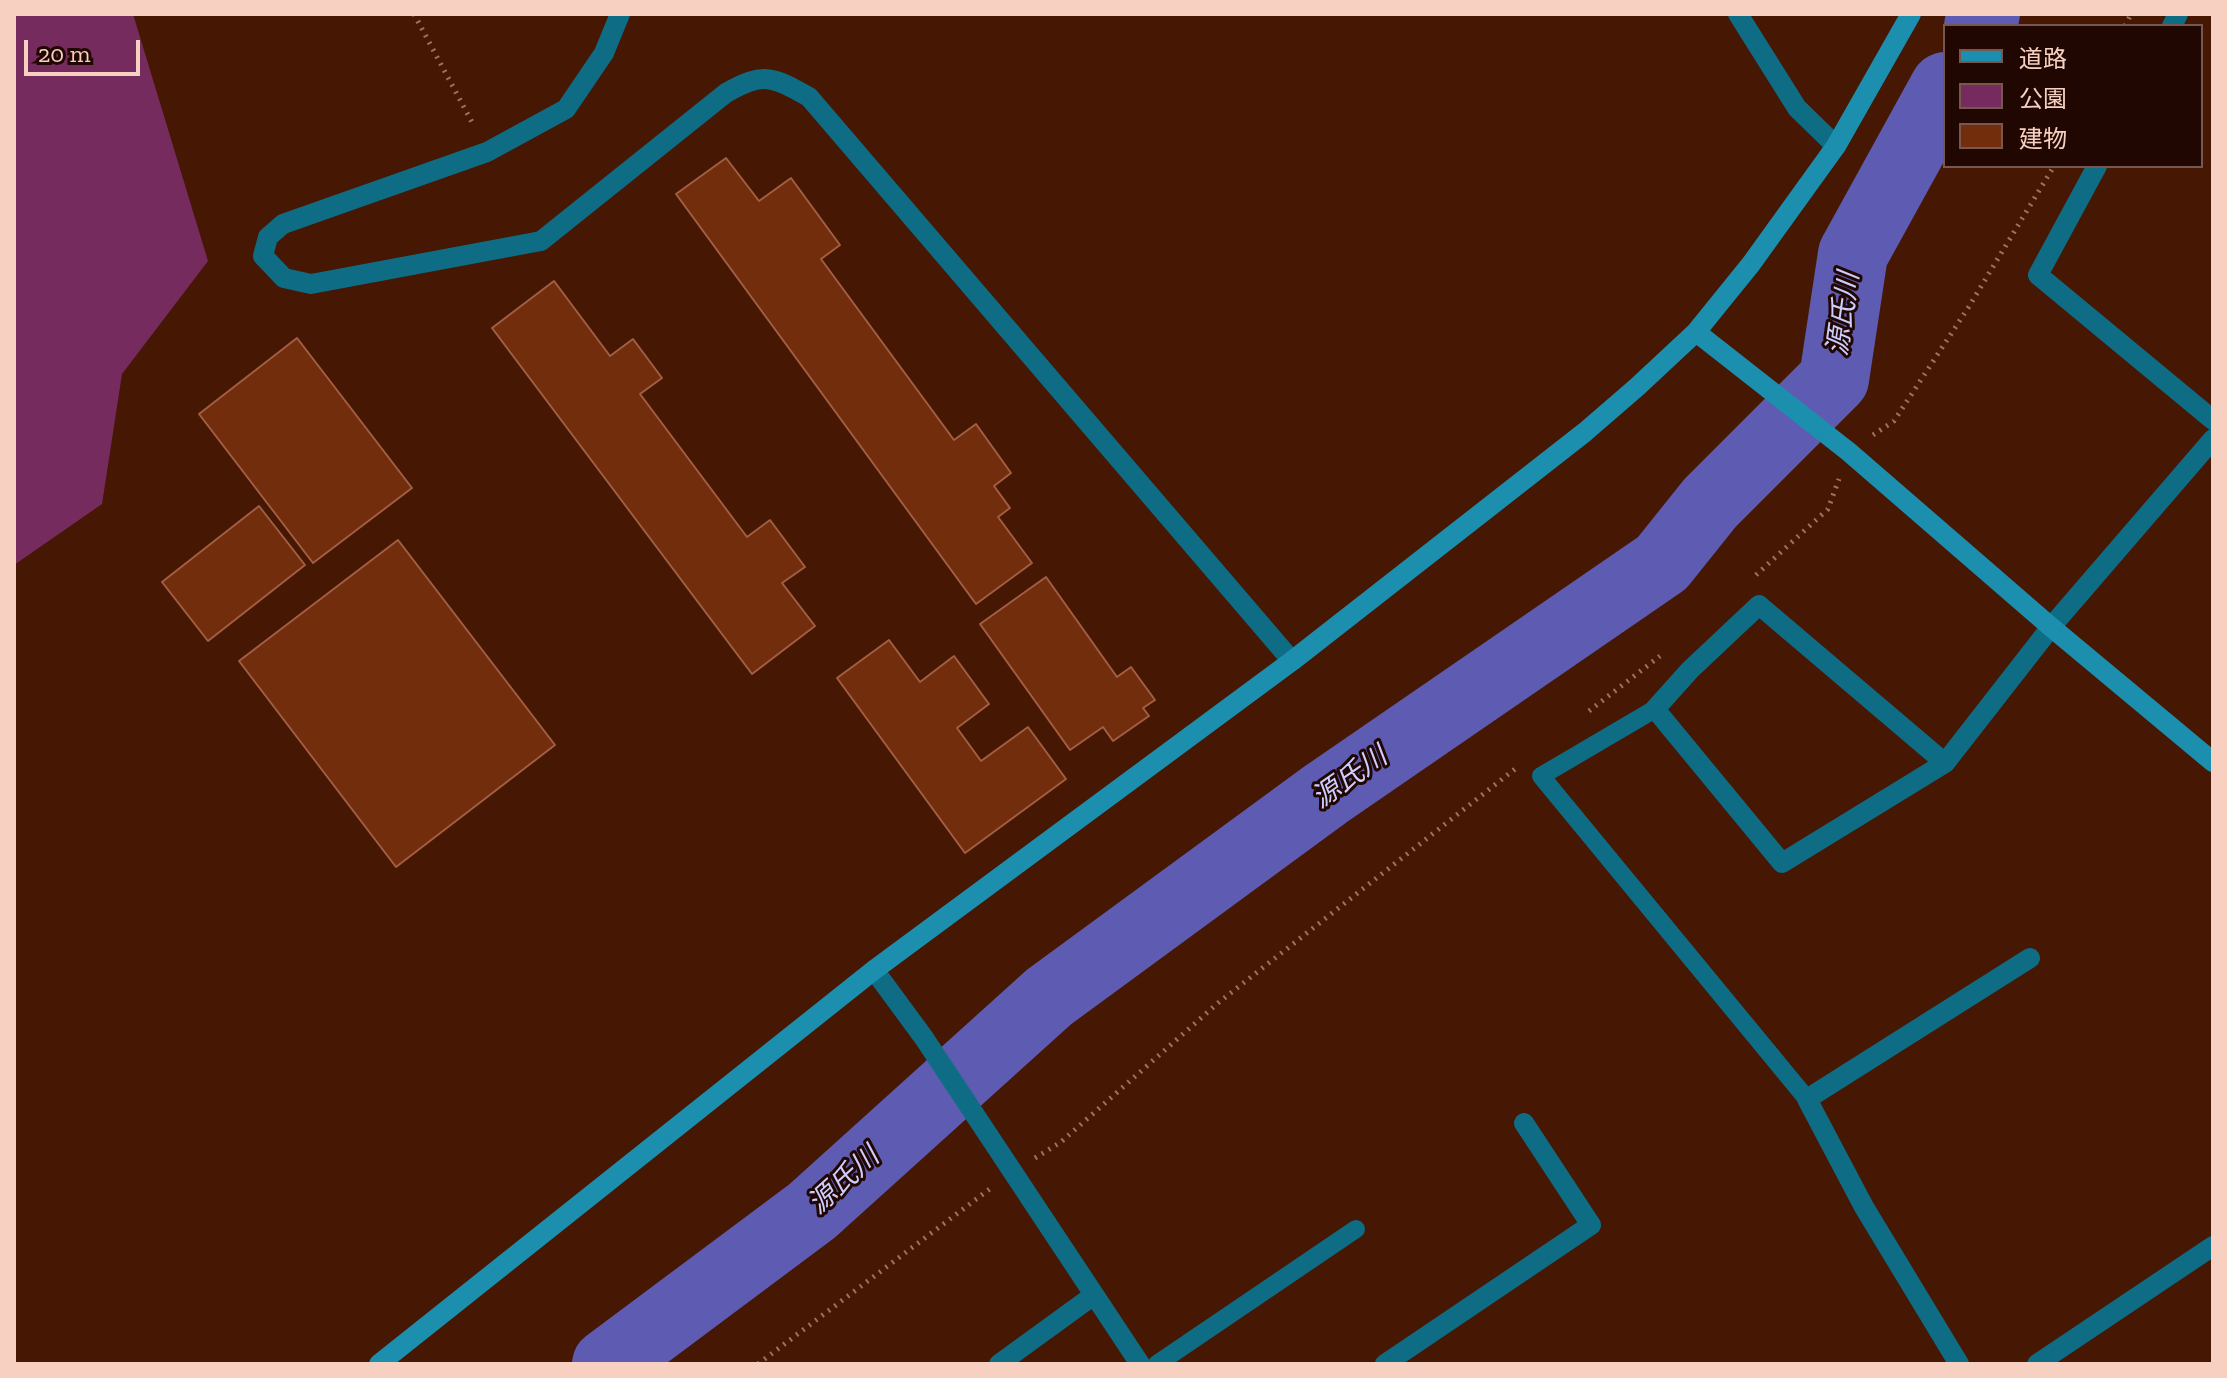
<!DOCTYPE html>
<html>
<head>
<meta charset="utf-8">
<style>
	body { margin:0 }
	#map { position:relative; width:2227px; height:1378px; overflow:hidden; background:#461703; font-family:"Zilla Slab","Noto Sans JP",serif }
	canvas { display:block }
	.frame { position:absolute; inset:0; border:16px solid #f7d0c1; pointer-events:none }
	.legend { position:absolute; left:1943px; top:24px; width:260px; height:144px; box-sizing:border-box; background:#210701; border:2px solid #77574e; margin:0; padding:10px 14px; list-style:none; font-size:24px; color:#f7d0c1 }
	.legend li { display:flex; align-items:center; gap:16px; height:40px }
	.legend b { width:40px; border:2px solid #77574e }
	.scale { position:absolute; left:24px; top:40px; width:116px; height:36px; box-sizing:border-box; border:4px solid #f7d0c1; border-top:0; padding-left:10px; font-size:24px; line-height:28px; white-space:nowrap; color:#f7d0c1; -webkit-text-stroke:6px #210701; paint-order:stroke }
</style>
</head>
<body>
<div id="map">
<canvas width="2227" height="1378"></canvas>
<div class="frame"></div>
<ul class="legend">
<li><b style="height:10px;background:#1c8faf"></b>道路</li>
<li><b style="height:22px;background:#762b5e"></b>公園</li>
<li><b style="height:22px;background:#722d0c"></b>建物</li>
</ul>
<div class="scale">20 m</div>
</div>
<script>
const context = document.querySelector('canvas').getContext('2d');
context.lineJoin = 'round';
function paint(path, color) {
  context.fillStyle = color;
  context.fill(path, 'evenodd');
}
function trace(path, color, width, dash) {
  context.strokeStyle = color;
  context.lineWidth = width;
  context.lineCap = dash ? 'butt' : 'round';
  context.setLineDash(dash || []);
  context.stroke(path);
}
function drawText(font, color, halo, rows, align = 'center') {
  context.font = font + ' "Zilla Slab","Noto Sans JP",serif';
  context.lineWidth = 6;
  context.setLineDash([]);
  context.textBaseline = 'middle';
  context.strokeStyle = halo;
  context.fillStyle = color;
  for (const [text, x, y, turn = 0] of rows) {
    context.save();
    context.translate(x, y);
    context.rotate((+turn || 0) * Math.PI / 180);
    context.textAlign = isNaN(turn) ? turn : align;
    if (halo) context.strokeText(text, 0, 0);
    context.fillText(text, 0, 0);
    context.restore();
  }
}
const green = new Path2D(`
	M14,14H133L208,261L122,374L102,504L14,565Z`);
const river = new Path2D(`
	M1979,26L1985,14
	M607,1364L812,1211L1049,997L1326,794L1662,563L1710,503L1834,379L1853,254L1945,87`);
const building = new Path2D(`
	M726,158L759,201L791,178L840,245L821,259L954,440L976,424L1011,473L994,486L1010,508L998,517L1032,563L976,604L676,194Z
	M554,281L610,356L633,339L662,378L640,394L747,537L770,520L805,567L782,583L815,626L752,674L492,328Z
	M297,338L412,488L313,563L199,414Z
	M259,506L305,565L208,641L162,582Z
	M398,540L555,745L396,867L239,661Z
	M1046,577L1117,677L1131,667L1155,700L1143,708L1149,716L1113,741L1103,727L1070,750L980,624Z
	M889,640L920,682L954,656L989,704L957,728L981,761L1028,727L1066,779L965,853L837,678Z`);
const path = new Path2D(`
	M414,14L474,126
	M2125,26L2131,14
	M1873,435L1894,421L1968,308L2054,166
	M1756,575L1828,509L1839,479
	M1589,711L1660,656
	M1035,1158L1061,1142L1218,1003L1515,769
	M758,1364L991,1188`);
const lane = new Path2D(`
	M1655,709L1541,776L1807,1099
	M1157,1364L1356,1229`);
const street = new Path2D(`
	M620,14L604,53L566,109L487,152L283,224L268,237L263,256L284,278L311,284L541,241L726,93C763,72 772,76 809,97L1292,661
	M1738,14L1797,108L1836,146
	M2172,26L2178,14
	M2097,166L2038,275L2213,420
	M1945,763L1759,605L1690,670L1655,709L1782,863L1945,763L2051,627L2213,439
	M874,970L924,1038L1140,1364
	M999,1364L1094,1295
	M1385,1364L1591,1225L1524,1123
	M1959,1364L1864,1207L1807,1099L2030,958
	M2037,1364L2213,1246`);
const secondary = new Path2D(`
	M1696,332L1849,452L2051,627L2213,762
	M379,1364L874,970L1292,661L1585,432L1637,387L1696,332L1751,264L1836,146L1911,14`);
const waterNames = [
	["源氏川",1844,314,-82],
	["源氏川",1350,778,-35],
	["源氏川",844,1181,-42]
];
paint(green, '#762b5e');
trace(river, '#5e5bb2', 70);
paint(building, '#722d0c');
trace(building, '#a25e43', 2);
trace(path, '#9c715f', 5, [2, 6]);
trace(lane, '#0f6c85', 18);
trace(street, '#0f6c85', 20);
trace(secondary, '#1c8faf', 20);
drawText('italic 28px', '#cbcefd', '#210701', waterNames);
</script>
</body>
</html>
